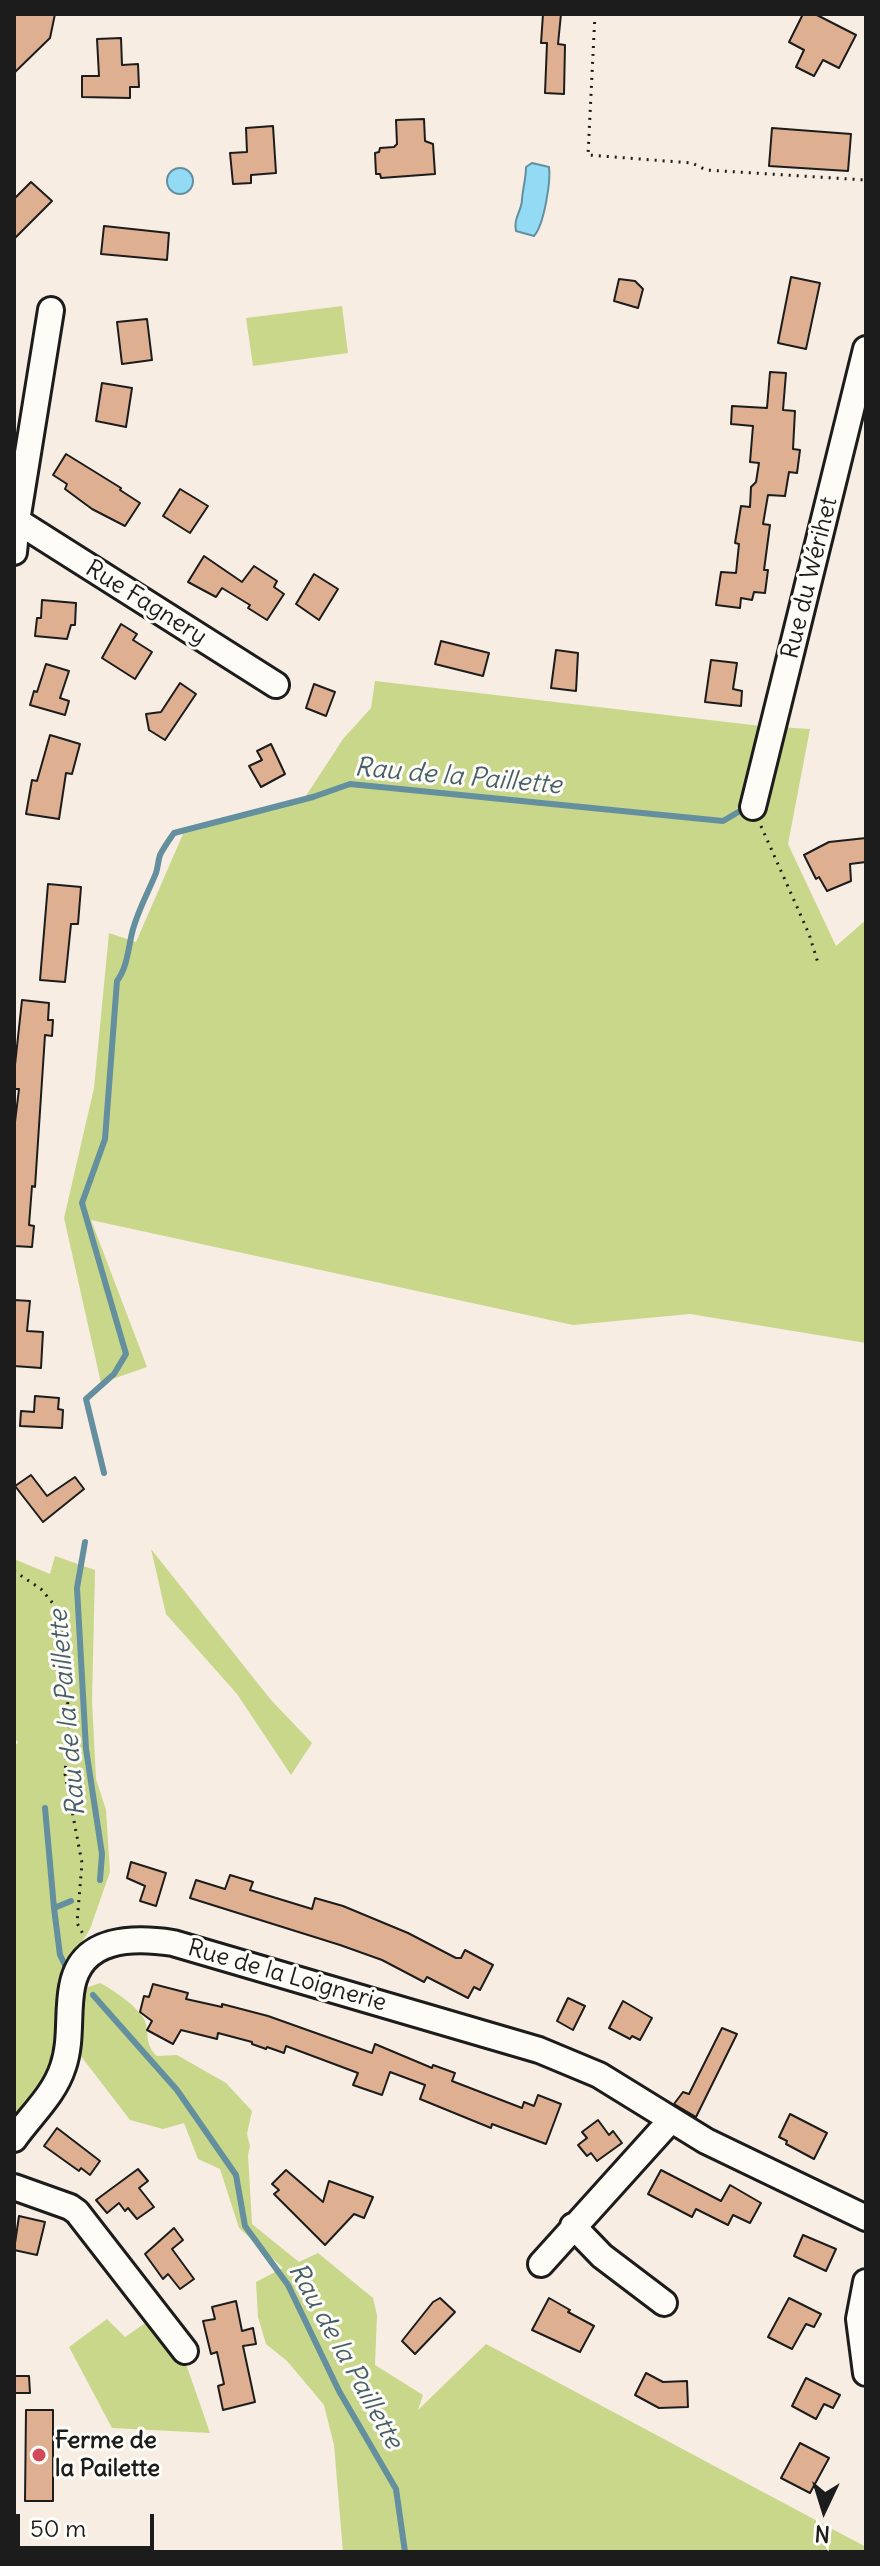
<!DOCTYPE html>
<html>
<head>
<meta charset="utf-8">
<style>
	body { margin:0 }
	#map { position:relative; width:880px; height:2566px; overflow:hidden; background:#f7ede3; font-family:Delius,sans-serif }
	canvas { display:block }
	.frame { position:absolute; inset:0; border:16px solid #1c1c1c; pointer-events:none }
	.north { position:absolute; left:784px; top:2470px; width:80px; height:80px; -webkit-text-stroke:6px #fdfcf7; paint-order:stroke; rotate:184deg; font-size:22px; font-weight:700; line-height:32px; text-align:center; color:#1c1c1c }
	.north::after { content:''; display:block; margin:auto; width:28px; height:36px; background:#1c1c1c; clip-path:polygon(50% 0,100% 100%,50% 72%,0 100%) }
	.scale { position:absolute; left:16px; top:2514px; width:138px; height:36px; box-sizing:border-box; border:4px solid #1c1c1c; border-top:0; padding-left:10px; font-size:24px; line-height:28px; white-space:nowrap; color:#1c1c1c; -webkit-text-stroke:6px #fdfcf7; paint-order:stroke }
</style>
</head>
<body>
<div id="map">
<canvas width="880" height="2566"></canvas>
<div class="frame"></div>
<div class="north">N</div>
<div class="scale">50 m</div>
</div>
<script>
const context = document.querySelector('canvas').getContext('2d');
context.lineJoin = 'round';
function paint(path, color) {
  context.fillStyle = color;
  context.fill(path, 'evenodd');
}
function trace(path, color, width, dash) {
  context.strokeStyle = color;
  context.lineWidth = width;
  context.lineCap = dash ? 'butt' : 'round';
  context.setLineDash(dash || []);
  context.stroke(path);
}
function drawText(font, color, halo, rows, align = 'center') {
  context.font = font + ' Delius,sans-serif';
  context.lineWidth = 6;
  context.setLineDash([]);
  context.textBaseline = 'middle';
  context.strokeStyle = halo;
  context.fillStyle = color;
  for (const [text, x, y, turn = 0] of rows) {
    context.save();
    context.translate(x, y);
    context.rotate((+turn || 0) * Math.PI / 180);
    context.textAlign = isNaN(turn) ? turn : align;
    if (halo) context.strokeText(text, 0, 0);
    context.fillText(text, 0, 0);
    context.restore();
  }
}
const green = new Path2D(`
	M342,306L348,353L253,366L246,318Z
	M375,681L761,726L810,729L788,844L836,946L866,920V1343L690,1314L573,1325L91,1220L147,1367L101,1383L64,1218L94,1088L109,933L136,942L183,834L302,802L343,739L371,708Z
	M151,1549L271,1700L312,1743L291,1775L237,1694L166,1614Z
	M55,1556L95,1570L92,1701L96,1779L106,1810L110,1872L90,1929L70,1961L59,2062L14,2130V1746L18,1743L14,1737V1559L50,1574Z
	M100,1983C112,1989 140,2008 145,2021C149,2035 145,2045 157,2056L177,2055L226,2083L252,2111L247,2134L250,2146L248,2155L252,2224L299,2262L318,2253L373,2298L377,2315L375,2365L423,2395L418,2410L486,2344L866,2547V2552H343L334,2445L324,2405L287,2361L266,2344L258,2317L256,2282L283,2268L239,2228L220,2169L198,2159L184,2123L163,2129L130,2120L77,2051L86,1988Z
	M107,2319L125,2337L151,2319L184,2358L210,2433L112,2428L69,2347Z`);
const water = new Path2D(`
	M532,163L549,167C551,181 544,225 534,236L516,231C513,218 522,211 522,199C523,188 526,178 526,167Z
	M167 181a13 13 0 1 1 26 0a13 13 0 1 1-26 0Z`);
const stream = new Path2D(`
	M104,1473L86,1399L114,1374L126,1354L82,1203L105,1139L117,981C127,968 128,950 132,933C137,912 148,893 156,873C158,867 158,861 160,855C164,847 169,840 174,833L313,797L350,784L723,821L747,807
	M85,1542L77,1588L86,1749L102,1854L100,1880
	M45,1808L54,1908L60,1955L65,1965
	M54,1908L71,1901
	M93,1995L177,2090L236,2175L245,2226L288,2285L339,2391L396,2489L405,2552`);
const building = new Path2D(`
	M14,14H55L50,38L14,73Z
	M543,14H561L558,44L565,45L564,94L545,93L547,43H541Z
	M803,14H815L856,35L839,68L823,60L814,76L796,67L804,50L789,42Z
	M121,38L122,65L138,64L139,87H130V98L82,97V76H99L97,39Z
	M424,119L425,141L433,144L435,174L381,178L380,174H376L375,153L379,152L380,148L394,147L397,144L396,120Z
	M273,126L276,173L251,175V183L233,184L230,153L247,152L246,128Z
	M772,128L851,134L848,171L769,166Z
	M31,182L52,201L14,239V199Z
	M104,226L169,233L167,260L101,254Z
	M791,277L820,283L806,349L778,343Z
	M619,279L635,281L643,289L638,308L614,301Z
	M147,319L152,360L122,364L117,322Z
	M770,372L786,373L783,410L795,411L793,449L800,450L797,473L789,472L785,496L768,495L763,524L770,525L764,570H768L765,593L754,592L752,600L741,598L740,608L716,605L721,572L736,573L739,544L735,543L741,506L750,507L751,487L756,482L759,463L750,462L753,426L731,424L732,406L767,408Z
	M102,383L132,388L126,427L96,421Z
	M66,454L121,488L120,490L140,503L125,526L92,509L65,489L67,484L53,475Z
	M180,489L208,506L190,533L163,516Z
	M204,556L242,582L254,566L277,581L274,587L284,594L267,620L248,608L250,605L222,588L216,597L188,582Z
	M314,574L338,589L319,620L296,604Z
	M42,600L76,603L75,625H71L67,639L35,636L37,618H41Z
	M121,624L137,634L133,640L152,652L135,679L102,658Z
	M441,641L489,653L483,676L435,664Z
	M556,650L578,653L576,691L551,688Z
	M711,660L737,663L733,689L742,691L741,706L705,702Z
	M46,664L69,671L60,698L69,701L65,715L30,705L34,691L37,692Z
	M180,683L196,694L165,740L149,730L146,714L161,712Z
	M314,684L335,692L326,716L306,708Z
	M50,735L80,744L72,774L66,773L59,819L26,814L32,780L37,781Z
	M271,744L285,774L261,787L249,766L262,760L257,751Z
	M866,838V862L850,864L851,881L827,891L819,877L816,879L804,855L829,842Z
	M48,884L81,887L78,924H71L65,982L40,980Z
	M22,1000L49,1003L48,1020H53L52,1036L45,1035L35,1187L32,1186L29,1225L34,1226L32,1247L14,1246V1130L19,1089H14V1074Z
	M14,1300L30,1301L27,1331L43,1332L41,1368L14,1366Z
	M35,1396L59,1398L58,1409L63,1410L62,1428L20,1426L21,1411L34,1412Z
	M31,1475L47,1496L75,1477L84,1489L43,1522L15,1486Z
	M131,1862L166,1873L156,1906L140,1901L145,1886L127,1878Z
	M230,1875L253,1882L250,1890L312,1909L315,1898L343,1906L408,1933L456,1958H461L465,1950L493,1965L480,1990L474,1987L468,1998L427,1977L424,1982L382,1960L340,1945L190,1898L196,1880L225,1889Z
	M153,1984L188,1993L186,1999L222,2007V2004L268,2016L372,2053L375,2044L432,2068L433,2065L455,2073L452,2081L522,2108L524,2102L534,2106L538,2095L561,2104L546,2144L492,2124L491,2128L420,2099L425,2085L390,2072L382,2095L353,2085L358,2073L286,2046L284,2053L267,2047L266,2049L252,2044V2042L218,2033L217,2039L181,2030L173,2044L147,2030L152,2021L140,2012L144,1996L149,1997Z
	M568,1998L585,2006L573,2030L557,2021Z
	M623,2001L652,2018L640,2040L632,2036L630,2039L609,2028Z
	M722,2028L737,2034L696,2117L674,2104L683,2092L689,2094Z
	M790,2114L827,2133L814,2159L786,2144L787,2141L779,2137Z
	M598,2120L609,2135L613,2131L622,2143L597,2161L591,2153L587,2156L578,2145L587,2138L582,2132Z
	M57,2128L100,2161L90,2175L81,2168L79,2171L44,2146Z
	M138,2169L148,2181L139,2188L154,2207L137,2219L128,2208L125,2211L119,2203L107,2213L96,2200Z
	M286,2170L323,2202L329,2181L373,2197L364,2218L354,2214L325,2245L274,2194L279,2190L272,2184Z
	M661,2170L721,2201L730,2185L761,2203L750,2223L733,2215L728,2225L696,2209L692,2217L648,2194Z
	M19,2216L45,2222L37,2255L14,2250Z
	M174,2228L183,2240L172,2249L194,2279L180,2289L168,2274L163,2279L145,2254Z
	M803,2235L836,2249L826,2271L794,2256Z
	M440,2298L455,2312L415,2354L402,2341L433,2302Z
	M549,2298L570,2310L568,2312L594,2326L580,2352L532,2330Z
	M789,2298L821,2314L814,2327L806,2324L792,2349L768,2337Z
	M236,2301L242,2331L253,2328L256,2344L243,2346L255,2402L223,2410L218,2386L224,2384L217,2352L211,2354L203,2321L215,2319L212,2307Z
	M646,2373L663,2382L687,2381L688,2407L659,2408L635,2395Z
	M14,2376H29L30,2393H14Z
	M806,2378L840,2395L833,2408L824,2404L816,2419L792,2406Z
	M26,2410H53V2501H25Z
	M800,2443L829,2458L810,2493L781,2478Z`);
const path = new Path2D(`
	M595,14L588,155L692,163L706,170L866,180
	M761,826L809,934L818,963
	M14,1571L41,1589L56,1607L63,1636L69,1722L65,1774L82,1863L77,1923L83,1934`);
const minor = new Path2D(`
	M14,519L276,685
	M14,552L17,521L51,310
	M753,807L866,349
	M14,2139C31,2115 54,2095 63,2067C72,2041 67,2013 72,1987C81,1937 133,1937 173,1943L539,2050L599,2075L706,2141L866,2218
	M14,2187L70,2207L77,2212L185,2351
	M573,2226L602,2256L664,2303
	M541,2264L670,2121
	M866,2282L859,2319L866,2373`);
const markers = [
	[39,2455,8,"#d1495b"]
];
const streetNames = [
	["Rue du Wérihet",810,578,-76],
	["Rue Fagnery",146,603,32],
	["Rue de la Loignerie",287,1976,16]
];
const poiNames = [
	["Ferme de",55,2441],
	["la Pailette",55,2469]
];
const waterNames = [
	["Rau de la Paillette",458,777,5],
	["Rau de la Paillette",68,1713,-95],
	["Rau de la Paillette",345,2356,61]
];
paint(green, '#c9d78b');
paint(water, '#93dbf5');
trace(water, '#638f9e', 2);
trace(stream, '#638f9e', 6);
paint(building, '#dfaf91');
trace(building, '#1c1c1c', 2);
trace(minor, '#1c1c1c', 30);
trace(path, '#1c1c1c', 3, [2, 6]);
trace(minor, '#fdfcf7', 24);
for (const [x, y, r, color] of markers) {
  const dot = new Path2D();
  dot.arc(x, y, r, 0, 2 * Math.PI);
  context.fillStyle = color;
  context.fill(dot);
  trace(dot, '#fdfcf7', 3);
}
drawText('24px', '#1c1c1c', '#fdfcf7', streetNames);
drawText('bold 24px', '#1c1c1c', '#fdfcf7', poiNames, 'left');
drawText('italic 26px', '#465f68', '#fdfcf7', waterNames);
</script>
</body>
</html>
